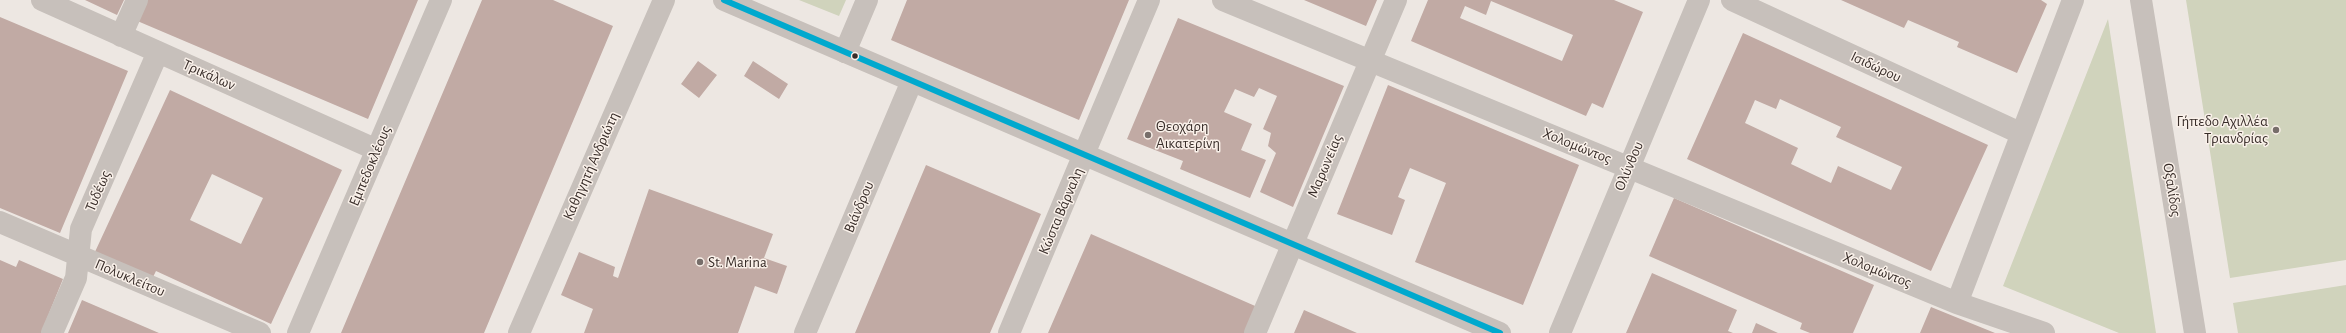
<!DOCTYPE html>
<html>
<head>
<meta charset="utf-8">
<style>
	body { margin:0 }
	canvas { display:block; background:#ede7e2 }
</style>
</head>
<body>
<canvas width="2346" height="333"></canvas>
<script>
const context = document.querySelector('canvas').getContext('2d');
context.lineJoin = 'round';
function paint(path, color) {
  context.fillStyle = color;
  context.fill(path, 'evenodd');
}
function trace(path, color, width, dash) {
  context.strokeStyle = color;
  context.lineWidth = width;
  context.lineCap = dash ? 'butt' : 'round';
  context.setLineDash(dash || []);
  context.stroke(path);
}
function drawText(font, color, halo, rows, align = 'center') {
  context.font = font + ' "Alegreya Sans",sans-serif';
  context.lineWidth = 3;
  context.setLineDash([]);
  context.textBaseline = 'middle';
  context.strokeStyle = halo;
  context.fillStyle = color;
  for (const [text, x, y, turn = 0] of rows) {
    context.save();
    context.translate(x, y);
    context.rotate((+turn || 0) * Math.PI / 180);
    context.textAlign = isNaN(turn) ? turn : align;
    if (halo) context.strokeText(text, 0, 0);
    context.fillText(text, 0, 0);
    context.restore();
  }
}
const green = new Path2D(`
	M799,0H846L839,16Z
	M2186,0H2346V260L2230,278Z
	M2108,19L2156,333H2119L2003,286Z
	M2346,285V333H2238L2233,303Z`);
const building = new Path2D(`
	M85,0H124L117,15Z
	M144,0H418L368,119L135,20Z
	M482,0H553L613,26L484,333H341Z
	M907,0H1129L1079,120L891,40Z
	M1304,0H1377L1366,26Z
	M1428,0H1614L1643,12L1603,108L1592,103L1586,116L1411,41ZM1491,1L1573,35L1562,61L1460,18L1465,6L1486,15Z
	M1841,0H2041L2047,4L2017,73L1957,47L1959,42L1908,20L1904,28Z
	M0,17L128,71L60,233L0,208Z
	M1178,18L1344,86L1293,207L1260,192L1276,153L1268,146L1271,133L1263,129L1277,96L1259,88L1254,97L1235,89L1224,112L1252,124L1241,150L1266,160L1250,198L1180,169L1183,161L1127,139Z
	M1743,33L1988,145L1931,271L1687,159ZM1780,99L1841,127L1836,137L1902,167L1891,190L1838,166L1831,183L1791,164L1798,148L1745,123L1755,100L1776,109Z
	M698,61L717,75L699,98L681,84Z
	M753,61L788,84L779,99L744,76Z
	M1388,85L1579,165L1523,305L1415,262L1446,183L1410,168L1398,197L1405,200L1392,235L1337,214Z
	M170,90L342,170L271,324L156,271L151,281L94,254ZM212,174L263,198L241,244L190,220Z
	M926,165L1041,214L990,333H855Z
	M649,189L773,234L764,258L787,266L777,294L755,286L738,333H584L593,309L561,295L579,252L615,267L613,276L618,278Z
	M1674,198L1874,285L1853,333H1810L1800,329L1802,323L1649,256Z
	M1091,234L1262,309L1252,333H1048Z
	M0,260L16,267L19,260L63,279L41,333H0Z
	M1652,273L1737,310L1728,331L1733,333H1626Z
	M82,300L159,333H68Z
	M1931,307L1995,333H1920Z
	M1304,310L1357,333H1294Z
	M1756,323L1778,333H1752Z`);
const pedestrian = new Path2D(`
	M845,52L867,0`);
const minor = new Path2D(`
	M42,0L377,150
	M1223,0L1957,303L2044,333
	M1732,0L2020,133
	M2141,0L2195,333
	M121,36L137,0
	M0,222L260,333
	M1957,303L2073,0
	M52,333L76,278L81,229L158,52
	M298,333L441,0
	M519,333L664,0
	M805,333L912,81
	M1009,333L1084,154
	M1255,333L1396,0`);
const tertiary = new Path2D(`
	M724,0L1500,333
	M1084,154L1149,0
	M1560,333L1699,0`);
const bus1 = new Path2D(`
	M724,0L1500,333`);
const markers = [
	[855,56,3.5,"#382d29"],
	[2276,130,4,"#776e6a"],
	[1148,135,4,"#776e6a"],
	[700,262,4,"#776e6a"]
];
const streetNames = [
	["Ισιδώρου",1876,67,25],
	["Τρικάλων",209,75,24],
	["Χολομώντος",1577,146,22],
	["Εμπεδοκλέους",370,166,-67],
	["Καθηγητή Ανδριώτη",591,166,-66],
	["Μαρωνείας",1325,166,-67],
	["Ολύνθου",1629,166,-67],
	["Οξαλίδος",2172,190,81],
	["Τυδέως",98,191,-67],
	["Βιάνδρου",859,207,-67],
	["Κώστα Βάρναλη",1061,211,-67],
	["Χολομώντος",1877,270,22],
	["Πολυκλείτου",130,278,23]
];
const poiNames = [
	["Γήπεδο Αχιλλέα",2268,121,"right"],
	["Τριανδρίας",2268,138,"right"],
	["Θεοχάρη",1156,126],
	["Αικατερίνη",1156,143],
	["St. Marina",708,262]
];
paint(green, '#d0d3bc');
paint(building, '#c1aaa4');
trace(pedestrian, '#c7c0bb', 22);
trace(minor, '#c7c0bb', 22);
trace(tertiary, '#c7c0bb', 22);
trace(bus1, '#00a9ce', 6);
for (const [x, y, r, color] of markers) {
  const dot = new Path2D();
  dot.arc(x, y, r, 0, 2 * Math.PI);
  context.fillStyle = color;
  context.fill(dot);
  trace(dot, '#faf1ea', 1.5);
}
drawText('15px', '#382d29', '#faf1ea', streetNames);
drawText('15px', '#382d29', '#faf1ea', poiNames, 'left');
</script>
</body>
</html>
